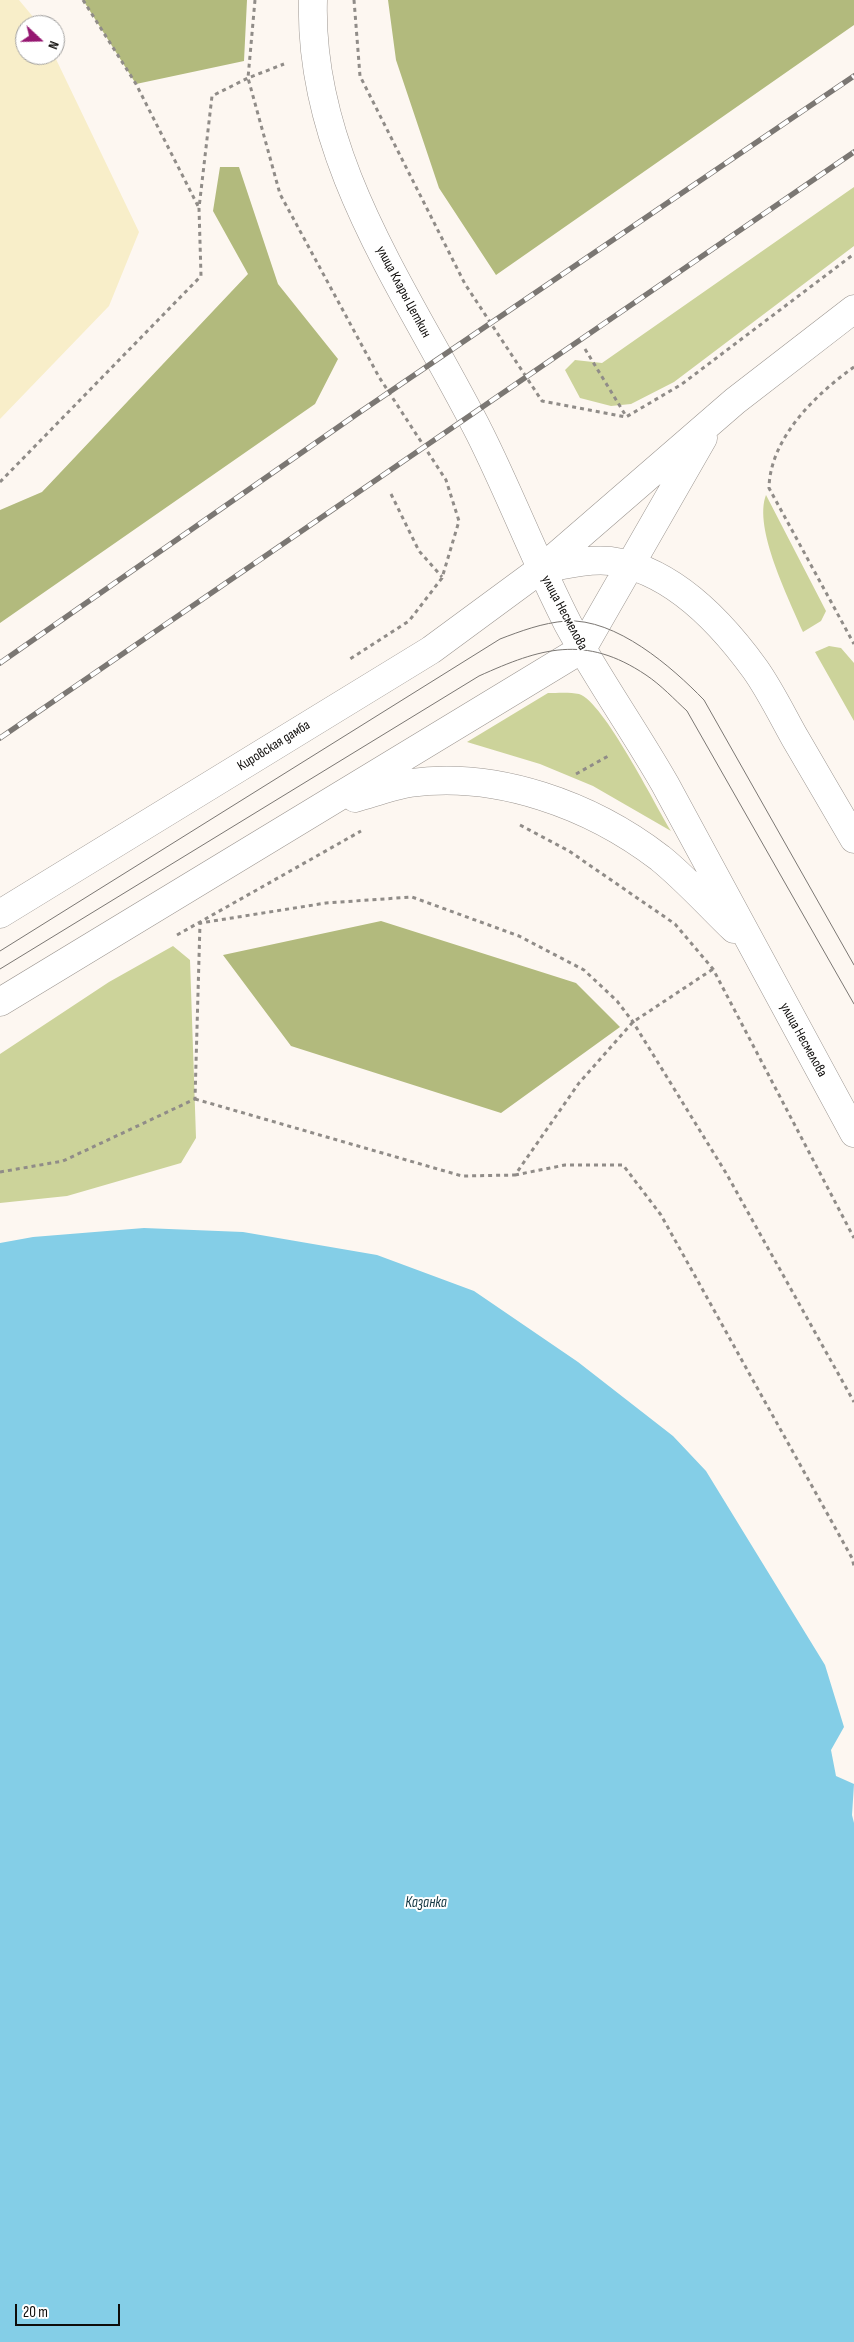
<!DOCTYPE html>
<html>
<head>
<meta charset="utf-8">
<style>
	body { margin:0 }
	#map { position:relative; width:854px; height:2342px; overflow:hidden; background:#fdf7f1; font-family:"Sofia Sans Condensed",sans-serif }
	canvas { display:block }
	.north { position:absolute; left:15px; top:15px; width:50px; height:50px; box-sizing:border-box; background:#fff; border:1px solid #9f9e9d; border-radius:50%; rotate:111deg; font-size:14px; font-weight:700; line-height:20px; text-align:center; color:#0e0c0a }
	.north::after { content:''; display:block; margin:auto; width:18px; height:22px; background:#951771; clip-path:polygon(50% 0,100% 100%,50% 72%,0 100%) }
	.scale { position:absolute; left:15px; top:2304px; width:105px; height:22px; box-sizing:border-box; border:2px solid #0e0c0a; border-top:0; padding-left:6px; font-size:15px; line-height:18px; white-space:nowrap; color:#0e0c0a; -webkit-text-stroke:4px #fff; paint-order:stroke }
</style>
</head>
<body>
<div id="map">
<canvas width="854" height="2342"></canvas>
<div class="north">N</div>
<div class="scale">20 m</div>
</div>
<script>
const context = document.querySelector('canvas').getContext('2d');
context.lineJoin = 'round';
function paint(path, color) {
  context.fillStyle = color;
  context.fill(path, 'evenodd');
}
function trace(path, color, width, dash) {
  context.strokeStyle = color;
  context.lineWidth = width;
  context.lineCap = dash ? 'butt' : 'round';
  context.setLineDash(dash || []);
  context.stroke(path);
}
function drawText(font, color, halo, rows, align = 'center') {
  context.font = font + ' "Sofia Sans Condensed",sans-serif';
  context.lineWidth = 4;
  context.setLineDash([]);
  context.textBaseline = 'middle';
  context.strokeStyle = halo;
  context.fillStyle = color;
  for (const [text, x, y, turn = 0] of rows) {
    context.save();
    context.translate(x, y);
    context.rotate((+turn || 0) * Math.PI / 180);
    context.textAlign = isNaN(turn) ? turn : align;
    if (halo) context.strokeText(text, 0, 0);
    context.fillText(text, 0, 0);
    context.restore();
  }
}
const green = new Path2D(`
	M854,187V246L674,382L631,404L611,406L580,398L565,370L575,360L602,363Z
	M766,495L826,611L821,621L803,632C789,599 753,528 766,495Z
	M829,646L841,648L854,663V721L815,652Z
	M548,693C557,693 570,692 579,694C604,702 655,805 671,831L593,786L540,764L467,742Z
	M173,946L190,960L196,1138L181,1163L67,1196L0,1203V1054L109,982Z`);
const forest = new Path2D(`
	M83,0H247L244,61L136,84Z
	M388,0H854V25L496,275L439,188L396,60Z
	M220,167H239L278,284L338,359L315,404L0,623V510L42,492L248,274L213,211Z
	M381,921L576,983L620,1027L501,1113L291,1046L223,955Z`);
const sand = new Path2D(`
	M0,0H19L39,24L25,25V55H54L139,232L109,306L0,419Z`);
const water = new Path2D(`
	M144,1228L243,1232L377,1255L474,1291L578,1362L673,1436L706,1471L825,1665L844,1727L831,1750L836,1776L854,1784L852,1815L854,1823V2342H0V1243L33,1237Z`);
const path = new Path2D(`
	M83,0L136,84L199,208
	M255,0L248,78L280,194L379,377L446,480L459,521L442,578L409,621L350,659
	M354,0L360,76L465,284L542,401L626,417L682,384L854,254
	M585,349L626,416
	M854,367C816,394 770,438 769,488L854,644
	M0,482L201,276L199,208L212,96L248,78L284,64
	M391,494L419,551L442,577
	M576,774L610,755
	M520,825L569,851L675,924L713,969L854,1238
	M177,935L361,831
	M195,1099L462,1176L515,1175L579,1083L633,1022L713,969
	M0,1172L63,1161L195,1099L200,923L326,903L412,897L519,936L584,970L617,1001L633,1022L726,1173L854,1402
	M515,1175L565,1165H623L661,1215L852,1558L854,1566`);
const major = new Path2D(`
	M313,0C308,161 411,297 480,434C511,496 536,562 568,624C598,679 634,730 665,784L854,1133
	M542,569C564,565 587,559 610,561C671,569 721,622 755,669C770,690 782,715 795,738C815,772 834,805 854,839
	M355,798C373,793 392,786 410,783C497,771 591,805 660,858C686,879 710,906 734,929
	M0,914L431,650L541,569L735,401L854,309
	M0,1002L582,649L703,438`);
const tram = new Path2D(`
	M0,951L500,639C521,631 542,623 566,621C616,618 672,667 704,700L854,965
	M0,969L479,676C541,648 585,634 646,675C661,685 674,699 687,711L854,1004`);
const rail = new Path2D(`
	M0,663L357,414L854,76
	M0,738L854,152`);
const streetNames = [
	["улица Клары Цеткин",403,292,62],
	["улица Несмелова",564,613,62],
	["Кировская дамба",274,746,-32],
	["улица Несмелова",803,1040,61]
];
const waterNames = [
	["Казанка",426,1903]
];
paint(green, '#ccd39a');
paint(forest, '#b2ba7d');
paint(sand, '#f8eec9');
paint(water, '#84cee7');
trace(major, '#9c9691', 29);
trace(path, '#908c88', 3, [4, 4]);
trace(major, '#fff', 28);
trace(tram, '#7b7773', 1);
trace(rail, '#7b7773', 5.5);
trace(rail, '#fff', 4, [11]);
drawText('14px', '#0e0c0a', '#fff', streetNames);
drawText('italic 15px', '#153843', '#fff', waterNames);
</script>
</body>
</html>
